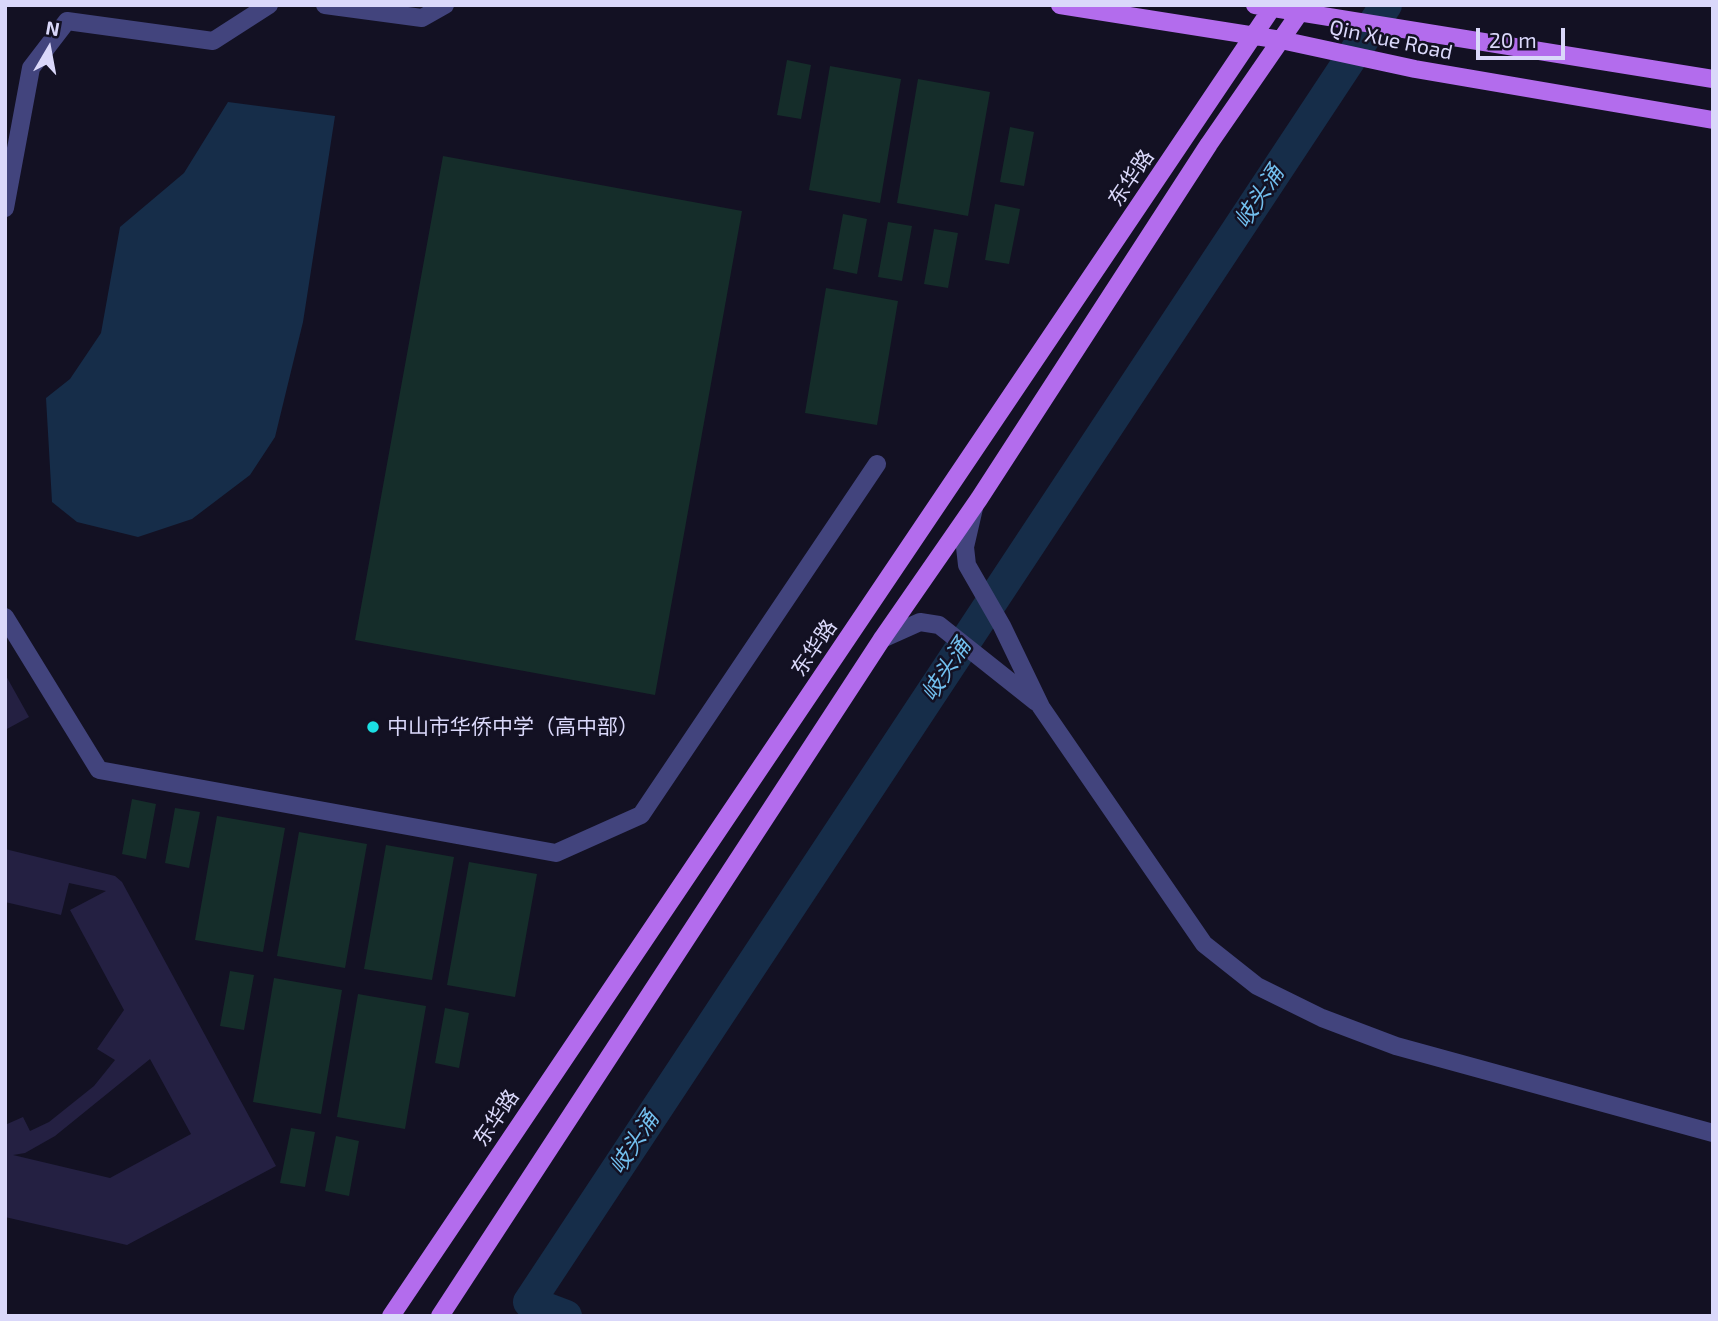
<!DOCTYPE html>
<html>
<head>
<meta charset="utf-8">
<style>
	body { margin:0 }
	#map { position:relative; width:1718px; height:1321px; overflow:hidden; background:#131123; font-family:"Exo 2",sans-serif }
	canvas { display:block }
	.frame { position:absolute; inset:0; border:7px solid #dad8fa; pointer-events:none }
	.north { position:absolute; left:14px; top:14px; width:70px; height:70px; -webkit-text-stroke:5px #131123; paint-order:stroke; rotate:10deg; font-size:19px; font-weight:700; line-height:28px; text-align:center; color:#dad8fa }
	.north::after { content:''; display:block; margin:auto; width:24px; height:32px; background:#dad8fa; clip-path:polygon(50% 0,100% 100%,50% 72%,0 100%) }
	.scale { position:absolute; left:1476px; top:28px; width:89px; height:32px; box-sizing:border-box; border:4px solid #dad8fa; border-top:0; padding-left:9px; font-size:21px; line-height:24px; white-space:nowrap; color:#dad8fa; -webkit-text-stroke:5px #131123; paint-order:stroke }
</style>
</head>
<body>
<div id="map">
<canvas width="1718" height="1321"></canvas>
<div class="frame"></div>
<div class="north">N</div>
<div class="scale">20 m</div>
</div>
<script>
const context = document.querySelector('canvas').getContext('2d');
context.lineJoin = 'round';
function paint(path, color) {
  context.fillStyle = color;
  context.fill(path, 'evenodd');
}
function trace(path, color, width, dash) {
  context.strokeStyle = color;
  context.lineWidth = width;
  context.lineCap = dash ? 'butt' : 'round';
  context.setLineDash(dash || []);
  context.stroke(path);
}
function drawText(font, color, halo, rows, align = 'center') {
  context.font = font + ' "Exo 2","Noto Sans SC",sans-serif';
  context.lineWidth = 5;
  context.setLineDash([]);
  context.textBaseline = 'middle';
  context.strokeStyle = halo;
  context.fillStyle = color;
  for (const [text, x, y, turn = 0] of rows) {
    context.save();
    context.translate(x, y);
    context.rotate((+turn || 0) * Math.PI / 180);
    context.textAlign = isNaN(turn) ? turn : align;
    if (halo) context.strokeText(text, 0, 0);
    context.fillText(text, 0, 0);
    context.restore();
  }
}
const green = new Path2D(`
	M787,60L811,65L801,119L777,115Z
	M830,66L901,79L880,203L809,190Z
	M918,79L990,92L968,216L897,203Z
	M1010,127L1034,132L1024,186L1000,182Z
	M443,156L742,211L655,695L355,640Z
	M995,204L1020,209L1009,264L985,260Z
	M843,214L867,219L857,274L833,269Z
	M888,222L912,226L902,281L878,277Z
	M934,229L958,233L948,288L924,284Z
	M826,288L898,301L877,425L805,413Z
	M132,799L156,804L146,859L122,854Z
	M175,808L200,812L189,868L165,863Z
	M217,816L285,828L263,952L195,940Z
	M299,832L367,844L345,968L277,956Z
	M386,845L454,857L432,980L364,969Z
	M469,862L537,874L515,997L447,985Z
	M230,971L254,975L244,1030L220,1026Z
	M274,978L342,990L321,1114L253,1102Z
	M358,994L426,1006L405,1129L337,1117Z
	M445,1008L469,1013L459,1068L435,1063Z
	M291,1128L315,1132L305,1187L280,1183Z
	M336,1136L359,1141L349,1196L325,1191Z`);
const water = new Path2D(`
	M228,102L335,116L303,322L275,437L250,475L192,519L138,537L77,522L52,502L46,398L70,379L101,333L120,227L184,173Z`);
const canal = new Path2D(`
	M566,1316L529,1302L1386,5`);
const building = new Path2D(`
	M5,674L29,717L5,730Z
	M5,849L115,876L122,882L276,1166L127,1245L5,1217V1125L23,1117L30,1131L49,1122L94,1086L115,1060L97,1049L124,1010L70,910L106,891L69,883L61,915L5,902ZM150,1059L191,1134L110,1178L13,1155L25,1153L55,1136Z`);
const minor = new Path2D(`
	M325,5L422,18L445,5
	M5,208L31,68L67,21L213,41L269,5
	M974,508L965,547L967,565L1002,626L1041,707L1204,944L1257,986L1322,1018L1396,1046L1713,1133
	M5,617L99,770L556,853L641,815L877,464
	M882,639L920,622L939,625L1036,702`);
const major = new Path2D(`
	M1060,5L1281,40L1415,69L1713,120
	M1255,5L1713,79
	M391,1316L1274,5
	M440,1316L882,639L979,499L1209,144L1305,5`);
const markers = [
	[373,727,7,"#1bdfe3"]
];
const streetNames = [
	["Qin Xue Road",1391,40,12],
	["东华路",1131,178,-56],
	["东华路",814,648,-56],
	["东华路",496,1118,-56]
];
const poiNames = [
	["中山市华侨中学（高中部）",387,727]
];
const waterNames = [
	["岐头涌",1259,197,-57],
	["岐头涌",946,670,-57],
	["岐头涌",634,1143,-57]
];
paint(green, '#152d2a');
paint(water, '#162d49');
trace(canal, '#162d49', 32);
paint(building, '#242042');
trace(minor, '#42447d', 18);
trace(major, '#b36ced', 18);
for (const [x, y, r, color] of markers) {
  const dot = new Path2D();
  dot.arc(x, y, r, 0, 2 * Math.PI);
  context.fillStyle = color;
  context.fill(dot);
  trace(dot, '#131123', 2.5);
}
drawText('21px', '#dad8fa', '#131123', streetNames);
drawText('21px', '#dad8fa', '#131123', poiNames, 'left');
drawText('italic 23px', '#72bfee', '#131123', waterNames);
</script>
</body>
</html>
